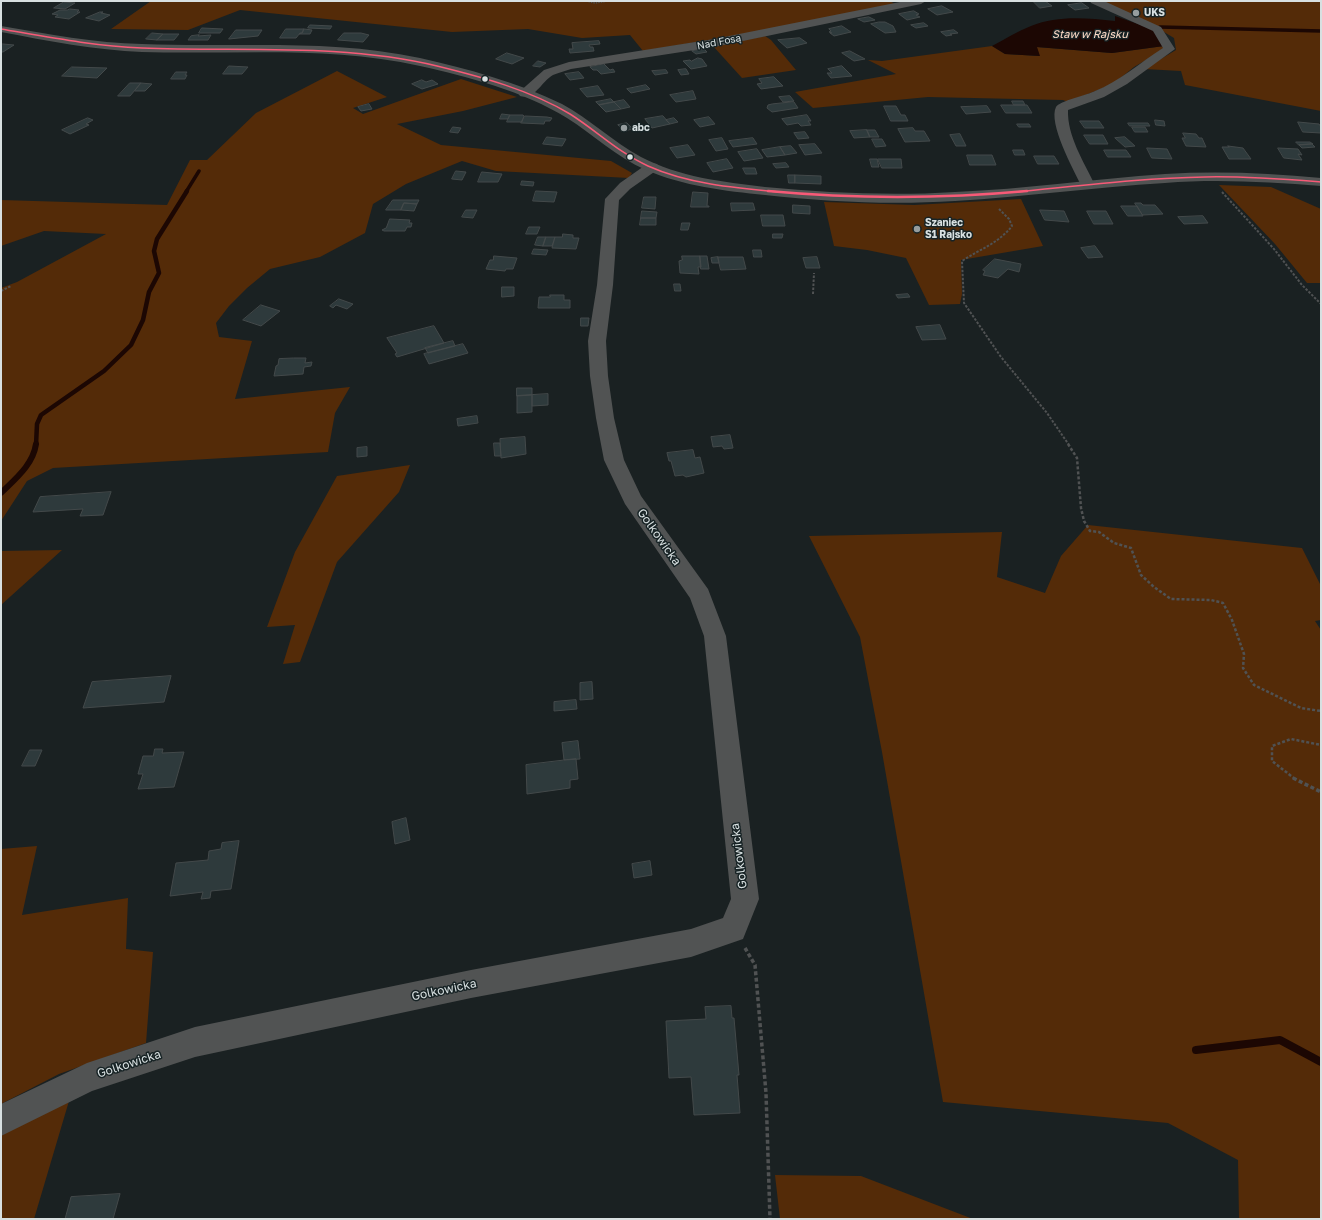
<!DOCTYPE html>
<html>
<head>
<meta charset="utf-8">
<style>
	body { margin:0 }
	#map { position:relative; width:1322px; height:1220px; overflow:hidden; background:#1a2122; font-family:"Golos Text",sans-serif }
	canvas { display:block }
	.frame { position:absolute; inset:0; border:2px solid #d8e0e1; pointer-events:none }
</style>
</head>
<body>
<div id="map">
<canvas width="1322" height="1220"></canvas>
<div class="frame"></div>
</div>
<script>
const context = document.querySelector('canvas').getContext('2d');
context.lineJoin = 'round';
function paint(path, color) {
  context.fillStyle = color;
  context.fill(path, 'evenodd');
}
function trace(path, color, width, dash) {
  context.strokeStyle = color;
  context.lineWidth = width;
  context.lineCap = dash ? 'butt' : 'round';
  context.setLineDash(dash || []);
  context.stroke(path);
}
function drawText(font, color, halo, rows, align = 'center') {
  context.font = font + ' "Golos Text",sans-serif';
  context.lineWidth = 3;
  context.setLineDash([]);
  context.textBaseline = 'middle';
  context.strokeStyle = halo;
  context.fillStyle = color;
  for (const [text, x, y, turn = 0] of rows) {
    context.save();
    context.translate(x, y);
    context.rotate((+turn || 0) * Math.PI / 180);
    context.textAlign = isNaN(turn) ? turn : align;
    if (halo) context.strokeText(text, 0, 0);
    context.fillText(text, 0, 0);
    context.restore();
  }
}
const green = new Path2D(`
	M151,1H889L898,5L727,37L643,51L630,35L582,38L528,29L452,32L240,10L188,30L111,29Z
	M1098,1H1321V111L1185,85L1181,71L1144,69L1176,50L1174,38L1154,26Z
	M765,36L771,40L796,70L742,78L713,46Z
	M992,46L1005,54L1039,56L1036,47L1112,53L1164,46L1163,50L1134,67L1113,84L1068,102L1063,100L928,97L813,108L795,92L896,74L868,60L882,61Z
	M337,71L387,97L353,108L363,114L461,79L517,97L463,111L397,124L441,145L611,161L632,173L629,178L496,171L462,161L406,184L373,204L365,233L320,257L270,269L247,288L229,306L216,323L219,337L252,341L235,399L350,387L335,413L328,452L53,468L27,481L1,521V288L17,282L106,234L44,231L1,246V200L167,205L190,160H207L256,113Z
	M1219,185L1271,187L1321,209V283H1307L1275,244Z
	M1021,199L1043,246L961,260L962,294L960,304L929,305L906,258L867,250L834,246L824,202L914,205Z
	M410,465L399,492L337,562L300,662L283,664L295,625L267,627L295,552L337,476Z
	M1088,525L1302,548L1321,586V620L1315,621L1321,630V1219H1239L1238,1160L1168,1123L943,1102L882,752L860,637L809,536L1002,532L997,577L1045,593L1061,556Z
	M62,550L1,605V551Z
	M37,846L22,915L128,898L126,949L153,952L146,1043L59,1074L1,1104V849Z
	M69,1101L34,1219H1V1133Z
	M775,1175L861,1176L973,1219H780Z`);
const water = new Path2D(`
	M1115,16L1152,29L1164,46L1112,53L1037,47L1040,56L1005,54L992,46C1005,39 1018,31 1031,26C1058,15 1086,18 1115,21Z`);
const streamFar3 = new Path2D(`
	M1160,27L1321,31
	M186,192L199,171`);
const streamFar2 = new Path2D(`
	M36,445L37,424L41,415L104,371L131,345L143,320L149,292L159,273L154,251L157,239L187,191`);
const streamFar1 = new Path2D(`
	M1,493C15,479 33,465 36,444`);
const stream = new Path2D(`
	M1196,1050L1280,1040L1321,1062`);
const building = new Path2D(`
	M1033,1H1045L1052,6L1040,8Z
	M64,2L75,3L65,9L54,8Z
	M1082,3L1089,8L1075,10L1068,5Z
	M942,6L953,12L937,15L928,9Z
	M70,9L79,10L77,12H80L69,19L55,17L58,15L52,14L60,10H67Z
	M914,11L919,14L916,15L920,17L907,20L899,14Z
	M100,12H103L101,13L110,15L99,21L86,18Z
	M869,17L875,20L864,22L858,19Z
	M879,22H885L893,26L896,32L885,33L871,24Z
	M924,23L928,26L916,28L911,25Z
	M310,25L332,26L330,29L308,28Z
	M842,26L851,32L834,36L830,33H832L829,32L831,31L829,29Z
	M202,28L223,29L220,33H199Z
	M286,29H304L302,33H300L296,38H280Z
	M304,29L312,30L310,34H299L302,33Z
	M236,30H262L258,36L229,39Z
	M954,30L958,33L950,34L952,35L946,36L941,32Z
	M152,33L163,34L157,40L146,39Z
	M344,33H361L369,35L363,42L338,40Z
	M163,34H179L174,40H157Z
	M199,35L198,36L211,35L208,40H188L191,36Z
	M800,38L807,43L787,48L778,40Z
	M599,41L600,44L589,45L590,47H593L594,51L570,53L569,49H573L572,43Z
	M3,44L14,45L3,52H1V45Z
	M704,49L707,52L696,54L692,51Z
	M850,51L865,59L854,61L842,53Z
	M507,53L524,58L512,64L496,59Z
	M698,58L702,59L707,66L691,69L683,61L690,60L691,61Z
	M538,61L546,63L540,67L533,66Z
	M604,64L610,70L613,69L615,72L601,74L597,70H593L590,67Z
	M229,66L248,67L242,74H223Z
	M842,66L852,76L831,78L827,73H832L828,69Z
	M72,67L107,68L97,78L62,76Z
	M686,69L689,74L681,75L678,70Z
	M666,70L668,73L655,75L652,71Z
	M176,72H187L185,75H187L185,79H171Z
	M579,72L584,78L570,80L565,74Z
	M774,77L783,86L761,89L757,84L762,83L759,79Z
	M422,80L426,82L432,80L438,84L422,89L412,84Z
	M130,83H141L130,96H118Z
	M141,83L152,84L145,91H135Z
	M646,85L650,89L631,93L627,89Z
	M598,86L604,95L587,97L580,89Z
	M693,91L696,99L676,102L670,95Z
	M790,96L794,101L783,102L779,97Z
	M611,99L614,102L599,105L596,102Z
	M624,100L630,107L621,109L614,102Z
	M1012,101H1023L1025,105H1014Z
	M614,102L621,109L606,112L599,105Z
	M794,102L798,108L772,112L767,108L768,105L772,104Z
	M369,104L372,109L361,111L358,107Z
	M1001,105H1027L1032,113H1006Z
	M884,106H896L901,115H905L908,121H891Z
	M987,106L991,112L966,114L961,107Z
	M502,114L510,115L508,119H500Z
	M510,115H523L524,116L522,122H507Z
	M807,115L811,121H808L811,125L801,126L798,123L787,125L782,119Z
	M525,116L547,117L552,118L550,121H545L544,124L521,123Z
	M663,116L670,124L652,128L645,119Z
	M709,117L715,124L700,127L694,120Z
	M88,118L93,120L86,124L89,125L70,134L62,130Z
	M674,118L678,122L670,124L666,120Z
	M1155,120L1164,121L1165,126L1156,125Z
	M1080,121H1099L1104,128H1085Z
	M1298,122L1319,124L1321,127V133L1303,132Z
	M627,123L633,129L624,131L618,125Z
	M1128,123H1148L1150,126H1130Z
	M1017,124H1029L1031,127H1019Z
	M453,127L461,128L458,133L450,132Z
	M1132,127H1145L1148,132H1135Z
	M913,128L915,131H924L930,141L905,142L898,129Z
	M867,130H875L879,137H870Z
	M867,130L870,137L854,138L850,131Z
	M805,132L809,138L798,139L794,133Z
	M1183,133L1196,134L1199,138H1202L1206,147L1186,146L1182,138H1185Z
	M960,134L966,146H956L950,135Z
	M1084,135H1103L1108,144H1090Z
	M547,137L566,139L562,146L543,144Z
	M1125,137L1135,146L1125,147L1115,138Z
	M722,138L728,149L716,151L709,140Z
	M753,138L757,144L733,147L729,141Z
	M872,139H882L886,146L876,147Z
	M1296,142H1310L1313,144L1299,145Z
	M815,144L822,153L805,155L799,145Z
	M1312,144L1315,147L1302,148L1299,145Z
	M688,145L695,155L677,158L670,148Z
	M791,146L797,153L785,155L780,147Z
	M1228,146L1243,148L1251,159H1229L1222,147H1229Z
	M780,147L785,155L767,157L762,150Z
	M1147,148L1167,149L1172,159L1152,158Z
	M1278,148L1298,149L1302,155L1298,154L1302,160L1284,158Z
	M757,149L763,158L744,161L738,152Z
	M1013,150H1023L1025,155H1015Z
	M1104,150H1126L1131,157H1108Z
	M967,155H992L996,165H970Z
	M1034,156H1054L1059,164H1038Z
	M727,159L733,168L713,172L707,163Z
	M870,159H877L879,167H872Z
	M878,159H901L902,168H882Z
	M786,163L789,167L776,168L773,164Z
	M743,168H755L757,174H746Z
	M456,171L466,172L462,180L452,179Z
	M482,172L502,174L498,182H478Z
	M788,175H795V183H789Z
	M795,175L821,176V184L795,183Z
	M522,181L534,182L533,186L521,185Z
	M536,191L557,192L554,202L533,201Z
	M693,192L708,193L707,206H709V207H691Z
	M644,197H656L655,209L642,208Z
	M393,200H419L417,204L404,203L401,210H386Z
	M404,203L417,204L414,211L401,210Z
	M731,203H753L755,210L732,211Z
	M1135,203H1141L1143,205H1155L1163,214L1143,215Z
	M793,205L810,206V214L793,213Z
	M1121,206H1137L1143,216H1128Z
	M466,210H477L473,218L462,217Z
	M1040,210L1064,211L1069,222L1045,220Z
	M642,211L657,212L656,218H641Z
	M1087,211H1106L1113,224H1094Z
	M761,215H783L785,226H763Z
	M1203,216L1208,223L1184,224L1178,217Z
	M641,218H656V225H640Z
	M390,219L410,220L409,223H412L411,227H407L405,231H384L382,230L386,228Z
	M682,223H690L688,230H681Z
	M529,227H540L537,234H526Z
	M563,234L573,235V238H579L576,249L552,248L555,237H562Z
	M773,234H783L782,238H773Z
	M538,237H546L543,246L535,245Z
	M546,237H555L552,246H543Z
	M1095,246L1103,257L1088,258L1081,248Z
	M534,249L548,250L546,255L532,254Z
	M753,250H761L762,257H754Z
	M494,256L517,258L513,269H506L505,271L486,269L490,260H493Z
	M682,256H700L701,267H698L699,274L680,273L679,261L682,260Z
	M700,256H707L709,269H701Z
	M718,257L719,263H712L711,258Z
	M718,257H743L746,269L721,270Z
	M817,257L820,268H806L803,258Z
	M995,259L1021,264L1019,272L1008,269L998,278L983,275L985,271L983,270Z
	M674,284H680L681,291H675Z
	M502,287H514V296L502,297Z
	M908,294L910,297L898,298L896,295Z
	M550,295H564V300H570V308H538L539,297H550Z
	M339,299L353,304L347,309L336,305L333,308L330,306Z
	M261,305L280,311L261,326L243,320Z
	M581,318H589L588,326H581Z
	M940,325L946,339L922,340L916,327Z
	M434,326L444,343L397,357L395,354L397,353L387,338Z
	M453,341L455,346L428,353L425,348Z
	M463,344L468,353L429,364L424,354Z
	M294,358H306L305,363L312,362L311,366L304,367L303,374L274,376L276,366L278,365L279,359Z
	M517,388H532V395L517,396Z
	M548,394V405L532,406V395Z
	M532,395V412L517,413V396Z
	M477,416L478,423L458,426L457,419Z
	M730,435L733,448L724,449L722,446L713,447L711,437Z
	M525,437L526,454L501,458L500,439Z
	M494,443H500L501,456H495Z
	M367,447V456L357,457V448Z
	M693,450L695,458L700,457L704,473L686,477L683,475L675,476L671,461H669L667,453Z
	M111,492L103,515L80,516L83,509L33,512L40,497Z
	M171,676L164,702L83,708L92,682Z
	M592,682L593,699L580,700V683Z
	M576,700L577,709L554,711V702Z
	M578,741L580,759L564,760L562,743Z
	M155,749H163L162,753L184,752L174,787L138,789L143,774H138L143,756H153Z
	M30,750H42L35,766H22Z
	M576,759L578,779L570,780V788L527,794L526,765Z
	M406,818L410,840L395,844L392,822Z
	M239,841L231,889L211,891L210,898L201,899L203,892L170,896L176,863L208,860L209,851L221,849L222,843Z
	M650,861L652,875L634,878L632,864Z
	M731,1006L732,1018H734L739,1075H737L740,1113L694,1115L691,1077L669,1078L666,1021L706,1019L705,1007Z
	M120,1194L113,1219H65L71,1197Z`);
const pathFar3 = new Path2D(`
	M586,1L595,3L608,1`);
const pathFar2 = new Path2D(`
	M1222,192L1274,249L1302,285L1321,304
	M999,209L1009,219L1012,226C999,243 980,249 962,261L964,303L1001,357L1047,413L1069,445
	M1,291L11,286
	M813,294L814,273`);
const pathFar1 = new Path2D(`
	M1068,444L1077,458L1081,508L1084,521L1090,531L1099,532L1114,543L1131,548L1141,575L1154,587L1171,599L1211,600L1223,603L1232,620L1244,654L1243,668L1254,685L1301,708L1321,711
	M1295,779L1272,761V746L1291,739L1321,745`);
const path = new Path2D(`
	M1293,778L1321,792
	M745,948L755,965L766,1093L770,1219`);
const minor = new Path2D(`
	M905,1H926L921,4L714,47L571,69C565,71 558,73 553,75C541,82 535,100 520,96L518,93L544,70L569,62L714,39Z
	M1090,1H1104L1161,27L1175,49L1127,84L1104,97L1068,110C1067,136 1084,162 1095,185L1093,188L1088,189L1083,188L1081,185C1073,169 1048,123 1056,107C1059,101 1088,95 1095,91C1118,82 1141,62 1163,48L1153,31L1091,3Z
	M652,163L657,164L659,167L657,170L630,189L619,200L613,285L606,341L608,376L614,418L624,460L641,496L708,589L726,636L759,899L743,939L691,957L471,998L195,1057L92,1091L1,1136V1104L87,1063L195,1027L471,970L691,929L723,918L731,899L704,636L690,598L625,504L604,460L596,418L590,376L588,341L597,285L605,199L620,183L647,164Z`);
const tertiary = new Path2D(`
	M1,26C48,34 95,43 142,44C235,48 328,38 420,58C468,69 517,82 562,104C590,119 613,142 641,157C679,177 723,182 765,187C828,193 892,196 955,192C1025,189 1095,179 1165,174C1217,171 1269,173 1321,178V186C1269,182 1217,179 1165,183C1095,187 1025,197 955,201C892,205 828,202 765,195C725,191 683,186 646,170C616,157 594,135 567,118C523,91 469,77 420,66C328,45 235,55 142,52C95,50 48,41 1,32Z`);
const bus1Far1 = new Path2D(`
	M1,29C48,37 94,46 142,48C241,52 340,43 437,66C482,77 530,90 570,114C597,131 619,153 648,166C688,184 735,188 779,192
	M1016,192C1079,186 1142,178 1205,177C1244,176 1282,179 1321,182`);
const bus1 = new Path2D(`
	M768,191C855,199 940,199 1027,191`);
const markers = [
	[1136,13,4,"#969d9e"],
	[485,79,3.5,"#d8e0e1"],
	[624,128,4,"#969d9e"],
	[630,157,3.5,"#d8e0e1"],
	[917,229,4,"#969d9e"]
];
const farPoinames = [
	["UKS",1144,13],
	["abc",632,128],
	["Szaniec",925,223],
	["S1 Rajsko",925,235]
];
const farStreetnames = [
	["Nad Fosą",719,42,-11]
];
const farWaternames = [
	["Staw w Rajsku",1090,35]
];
const streetNames = [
	["Golkowicka",659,537,55],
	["Golkowicka",739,856,-97],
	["Golkowicka",444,990,-12],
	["Golkowicka",129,1064,-18]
];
paint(green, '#542b08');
paint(water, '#1c0703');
trace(streamFar3, '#1c0703', 3.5);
trace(streamFar2, '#1c0703', 4.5);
trace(streamFar1, '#1c0703', 6);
trace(stream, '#1c0703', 8);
paint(building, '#2e3a3c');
trace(building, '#43494a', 1);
trace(pathFar3, '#505253', 1.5, [1.5, 1]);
trace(pathFar2, '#505253', 2, [2.5, 1.5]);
trace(pathFar1, '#505253', 2.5, [3, 2]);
trace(path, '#505253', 3.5, [4, 2.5]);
paint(minor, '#515353');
paint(tertiary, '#515353');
trace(bus1Far1, '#f75a77', 1.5);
trace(bus1, '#f75a77', 2.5);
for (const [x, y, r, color] of markers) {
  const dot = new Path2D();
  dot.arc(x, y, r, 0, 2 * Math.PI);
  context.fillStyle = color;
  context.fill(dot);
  trace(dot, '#172325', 1.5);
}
drawText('bold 10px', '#d8e0e1', '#172325', farPoinames, 'left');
drawText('10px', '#d8e0e1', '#172325', farStreetnames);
drawText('italic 11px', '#fddbc7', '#172325', farWaternames);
drawText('12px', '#d8e0e1', '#172325', streetNames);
</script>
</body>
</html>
